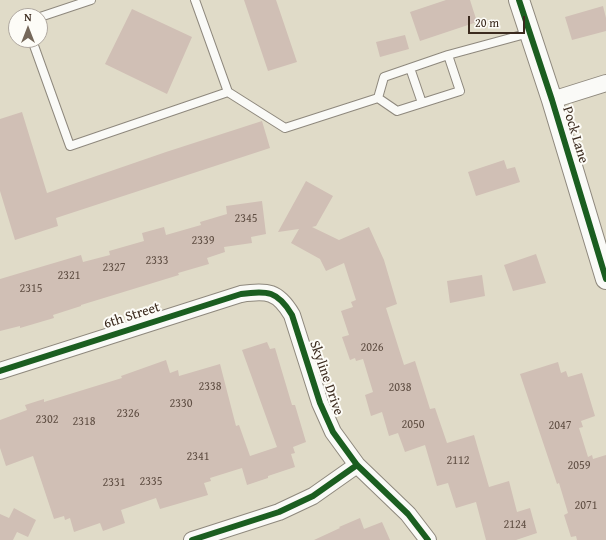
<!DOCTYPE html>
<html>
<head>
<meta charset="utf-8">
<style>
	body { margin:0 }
	#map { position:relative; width:606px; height:540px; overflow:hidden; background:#e0dbc8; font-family:"Gentium Book Plus",serif }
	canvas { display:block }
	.north { position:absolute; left:8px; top:8px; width:40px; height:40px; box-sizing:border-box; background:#fdfcf7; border:1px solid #afa8a0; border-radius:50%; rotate:0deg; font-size:11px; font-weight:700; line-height:16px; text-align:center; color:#3b2a1e }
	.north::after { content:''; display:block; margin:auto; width:14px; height:18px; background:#75685a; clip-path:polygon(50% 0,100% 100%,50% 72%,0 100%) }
	.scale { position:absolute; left:468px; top:16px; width:57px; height:18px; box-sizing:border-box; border:2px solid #3b2a1e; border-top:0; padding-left:5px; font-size:12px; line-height:14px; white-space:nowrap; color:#3b2a1e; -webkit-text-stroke:3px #fdfcf7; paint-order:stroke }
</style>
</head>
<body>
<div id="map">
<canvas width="606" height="540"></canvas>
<div class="north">N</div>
<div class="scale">20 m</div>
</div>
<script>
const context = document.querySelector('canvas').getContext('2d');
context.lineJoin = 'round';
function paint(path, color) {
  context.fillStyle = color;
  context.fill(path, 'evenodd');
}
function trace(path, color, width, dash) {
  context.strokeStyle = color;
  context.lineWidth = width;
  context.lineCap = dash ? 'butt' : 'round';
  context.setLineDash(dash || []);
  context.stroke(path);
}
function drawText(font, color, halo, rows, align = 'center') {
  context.font = font + ' "Gentium Book Plus",serif';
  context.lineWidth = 4;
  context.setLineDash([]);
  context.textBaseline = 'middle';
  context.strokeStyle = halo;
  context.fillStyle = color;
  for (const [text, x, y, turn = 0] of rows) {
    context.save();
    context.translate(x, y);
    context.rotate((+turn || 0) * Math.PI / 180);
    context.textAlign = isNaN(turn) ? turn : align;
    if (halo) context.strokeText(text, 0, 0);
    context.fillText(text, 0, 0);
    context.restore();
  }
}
const building = new Path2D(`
	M244,0H276L297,62L268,71Z
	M446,0H470L477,22L420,41L410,12Z
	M603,6L606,18V31L572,40L565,17Z
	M132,9L192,37L167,94L105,64Z
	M405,35L409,49L380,57L376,42Z
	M22,112L47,193L166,152L262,121L270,148L56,218L58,226L15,240L0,191V119Z
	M504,160L507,169L515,167L520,182L476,196L468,172Z
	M306,181L333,196L316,226L312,227L339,240L369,227L384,260L397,304L386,308L404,365L415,361L430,409L435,408L447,443L474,435L489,487L509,481L517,512L530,508L537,533L516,540H486L476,502L456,508L448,483L437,486L425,445L405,452L398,433L389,436L382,412L371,416L365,395L373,392L363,359L356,361L355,358L350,360L342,337L349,335L341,311L353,307L351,302L356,300L344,263L326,271L320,259L291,243L299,229L278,232Z
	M262,201L266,234L251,237L252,243L224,247L225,252L207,258L209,264L178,273L179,275L81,305V306L53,315L54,318L20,328V326L0,331V279L81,255L83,262L110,255L109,251L144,241L142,233L164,227L166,235L201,225L200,222L227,214L226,206Z
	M536,254L546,283L513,291L504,265Z
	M482,275L485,296L450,303L447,281Z
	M267,342L270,349L275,348L292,405H295L306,442L293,447L295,453L291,454L295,467L268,476V478L247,485L242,468L210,478L211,481L204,483L208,495L160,509L156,498L121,510L125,523L103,531L100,523L74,532L70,518L65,520L64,516L54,519L33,456L6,466L0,448V420L27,410L25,405L44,399V402L122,378L121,376L166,360L170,373L178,370L179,376L220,364L236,426L239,425L250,456L277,447L242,350Z
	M558,362L561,373L566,371L568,377L582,373L595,416L581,421L583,427L579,428L588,457L592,455L593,459L606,455V540H577L576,536L571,537L564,515L568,513L559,483L557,484L520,374Z
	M14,508L36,520L28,537L17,532L13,540H0V514L9,518Z
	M360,518L364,529L382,522L390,540H314L340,528L339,527Z`);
const service = new Path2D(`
	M195,0L228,92L285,128L378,98
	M40,17L91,0
	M32,40L70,146L228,92
	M410,68L422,103
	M378,98L384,77L448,55L529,33
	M378,98L397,111L460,91L448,55`);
const minor = new Path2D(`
	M552,100L606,83
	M0,371L241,294C267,290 278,291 292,315L320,403L333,432L357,465L408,514L428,540
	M192,540L279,512L313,496L357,465`);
const tertiary = new Path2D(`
	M519,0L552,100L606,279`);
const cycleway = new Path2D(`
	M519,0L552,100L606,279
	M0,371L241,294C267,290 278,291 292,315L320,403L333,432L357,465L408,514L428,540
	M192,540L279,512L313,496L357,465`);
const numberNames = [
	["2345",246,219],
	["2339",203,241],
	["2333",157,261],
	["2327",114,268],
	["2321",69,276],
	["2315",31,289],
	["2026",372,348],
	["2338",210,387],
	["2038",400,388],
	["2330",181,404],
	["2326",128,414],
	["2302",47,420],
	["2318",84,422],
	["2050",413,425],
	["2047",560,426],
	["2341",198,457],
	["2112",458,461],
	["2059",579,466],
	["2335",151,482],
	["2331",114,483],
	["2071",586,506],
	["2124",515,525]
];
const streetNames = [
	["Pock Lane",575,135,73],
	["6th Street",132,316,-18],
	["Skyline Drive",326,378,71]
];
paint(building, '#d0bfb5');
trace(service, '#8e887d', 10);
trace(minor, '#8e887d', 18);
trace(tertiary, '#8e887d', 22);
trace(service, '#fafaf7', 8);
trace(minor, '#fafaf7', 16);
trace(tertiary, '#fafaf7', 20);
trace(cycleway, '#1b5e20', 6);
drawText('12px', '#604f44', null, numberNames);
drawText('14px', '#3b2a1e', '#fdfcf7', streetNames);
</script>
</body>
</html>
